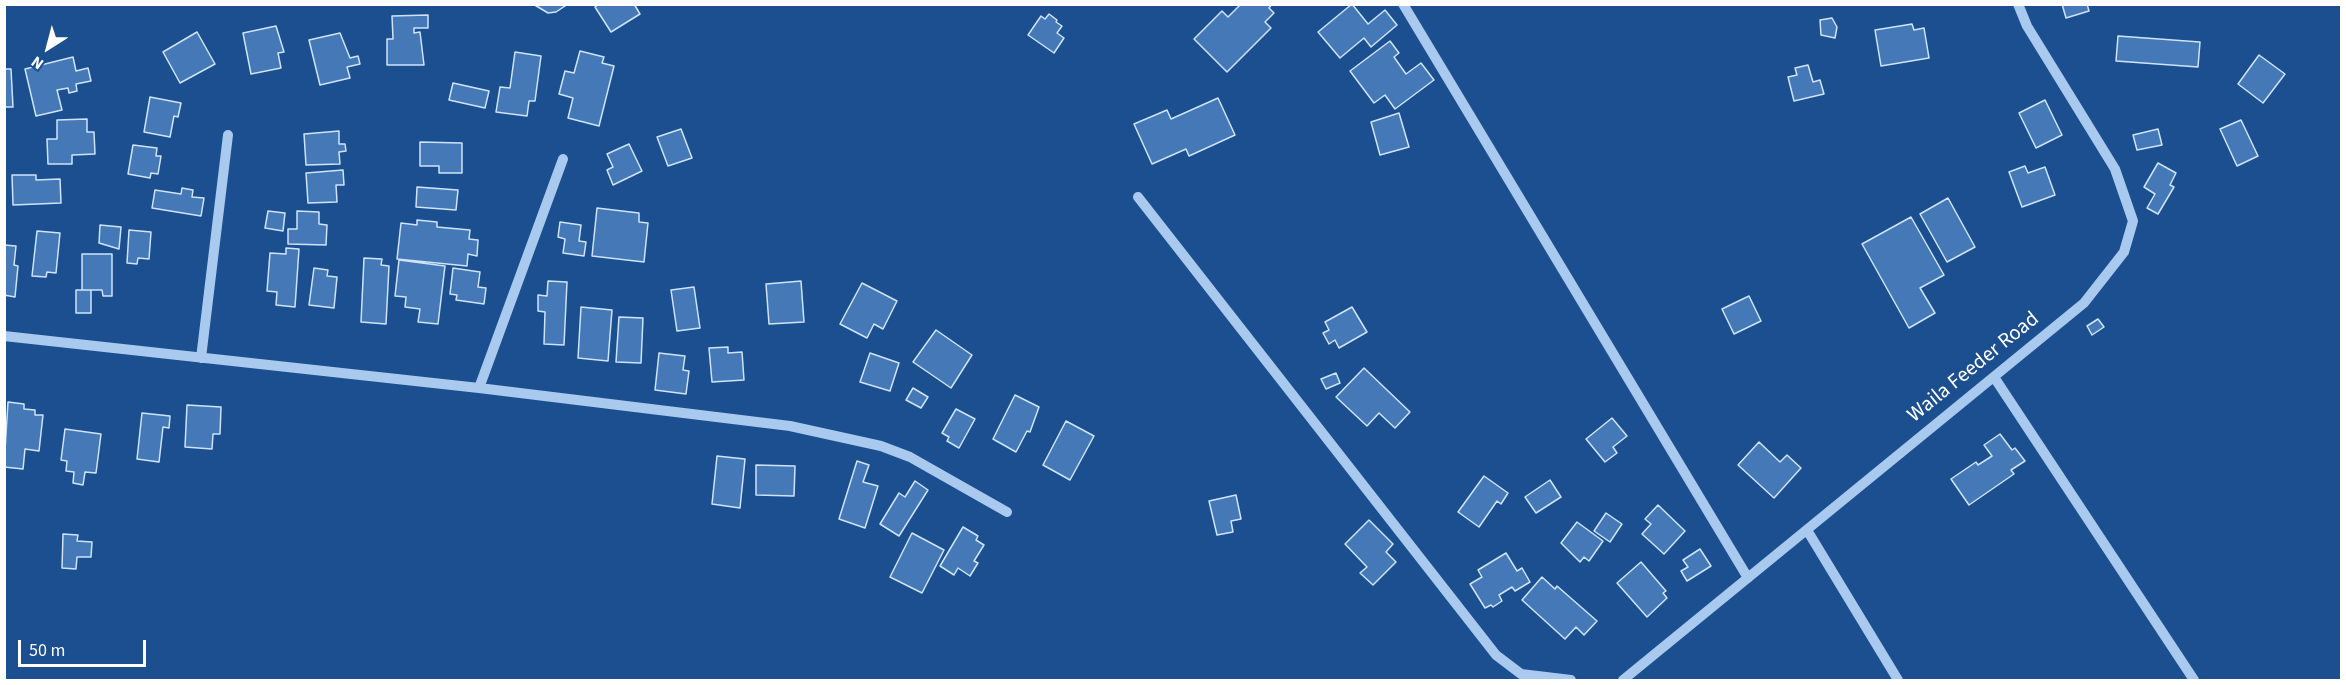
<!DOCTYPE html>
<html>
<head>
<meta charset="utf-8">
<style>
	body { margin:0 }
	#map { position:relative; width:2346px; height:685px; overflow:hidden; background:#1b4f8f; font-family:"Source Sans 3",sans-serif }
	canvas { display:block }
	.frame { position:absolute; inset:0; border:6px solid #fff; pointer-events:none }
	.north { position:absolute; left:18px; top:18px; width:60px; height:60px; -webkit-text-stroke:4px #1b4f8f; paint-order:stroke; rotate:216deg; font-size:16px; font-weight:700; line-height:24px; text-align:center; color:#fff }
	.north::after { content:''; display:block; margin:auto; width:21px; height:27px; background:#fff; clip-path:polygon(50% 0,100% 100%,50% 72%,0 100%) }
	.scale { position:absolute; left:18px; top:640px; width:128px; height:27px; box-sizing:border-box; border:3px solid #fff; border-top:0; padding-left:8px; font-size:18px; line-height:21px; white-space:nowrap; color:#fff; -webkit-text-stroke:4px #1b4f8f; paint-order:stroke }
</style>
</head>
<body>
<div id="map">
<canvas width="2346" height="685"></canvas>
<div class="frame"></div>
<div class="north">N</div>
<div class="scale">50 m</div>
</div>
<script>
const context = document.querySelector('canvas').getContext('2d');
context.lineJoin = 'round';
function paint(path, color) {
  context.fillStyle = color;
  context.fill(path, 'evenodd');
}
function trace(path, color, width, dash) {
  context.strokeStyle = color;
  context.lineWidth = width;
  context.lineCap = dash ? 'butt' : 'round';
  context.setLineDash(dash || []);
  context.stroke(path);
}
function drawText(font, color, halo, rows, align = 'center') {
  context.font = font + ' "Source Sans 3",sans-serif';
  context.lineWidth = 6;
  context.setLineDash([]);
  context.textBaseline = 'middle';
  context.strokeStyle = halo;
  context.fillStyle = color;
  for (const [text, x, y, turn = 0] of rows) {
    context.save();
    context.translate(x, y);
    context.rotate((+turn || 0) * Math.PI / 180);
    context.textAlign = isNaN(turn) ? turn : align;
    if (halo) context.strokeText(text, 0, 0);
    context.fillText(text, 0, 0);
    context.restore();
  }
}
const building = new Path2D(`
	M568,4L556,12L548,13L533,4Z
	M599,4H634L640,14L611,32L595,7Z
	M1241,4H1272L1269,8L1274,13L1265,22L1271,28L1227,72L1194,39L1222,11L1228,17Z
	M1352,4L1368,24L1385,10L1397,25L1371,47L1364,38L1340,58L1318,32Z
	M2062,4H2087L2089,11L2066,18Z
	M1049,14L1057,20L1056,22L1062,26L1057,33L1064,38L1054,53L1028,35L1041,16L1045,19Z
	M428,15V28H414V33L420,32L424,65H387V39H393L392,16Z
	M1832,18L1837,27L1835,38L1821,35L1820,20Z
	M1912,24L1914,30L1924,28L1929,58L1881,66L1875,30Z
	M276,26L284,52L278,53L281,68L251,74L243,33Z
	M197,32L215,64L180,83L163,52Z
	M340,33L350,58L358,56L360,64L347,67L350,78L320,85L309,40Z
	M2118,36L2200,42L2198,67L2116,61Z
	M1390,41L1399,53L1394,57L1406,74L1421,63L1434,80L1395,109L1385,95L1374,103L1350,71Z
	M580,51L604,57L602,63L614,66L599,126L568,118L573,98L559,94L565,71L574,73Z
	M515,52L541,56L535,101H529L527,116L496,112L500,87L510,88Z
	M2259,55L2285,74L2263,103L2238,84Z
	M73,57L76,71L88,68L91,81L76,84L77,91L69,93L68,88L57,90L62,110L36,116L25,69Z
	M1808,65L1813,82L1820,80L1824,94L1794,101L1788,77L1797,75L1795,68Z
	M4,69H11L13,107H4Z
	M453,83L489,91L485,108L449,100Z
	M150,97L181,103L178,117L174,116L170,137L144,132Z
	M1218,98L1235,135L1189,156L1186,149L1152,164L1134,124L1167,110L1171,119Z
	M2045,100L2062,135L2036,148L2019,113Z
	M1399,113L1409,147L1380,155L1371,122Z
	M87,119V132H94L95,154L72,155V164H48L47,139H57V120Z
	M2241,120L2258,156L2237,166L2220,129Z
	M681,129L692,158L668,166L657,137Z
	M2158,129L2162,145L2137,150L2133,135Z
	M339,131V144H345L346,151L339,152L340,164L306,165L304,134Z
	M420,142L462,143V173H439V166H420Z
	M629,144L642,171L613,185L607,170L613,167L607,154Z
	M133,145L157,148L156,156H161L158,174L151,173L150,178L128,174Z
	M2158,163L2176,173L2170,185L2174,187L2158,214L2147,208L2155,194L2144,187Z
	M2025,166L2028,173L2045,167L2055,195L2022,207L2009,172Z
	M343,170L344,185H336L337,202L308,203L306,173Z
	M12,175H36V180L60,179L61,203L13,205Z
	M417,187L458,190L456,210L416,207Z
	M182,188L193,190L192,197L204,198L201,216L152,208L155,190L181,194Z
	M1948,198L1975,247L1947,262L1920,214Z
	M597,208L639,213V222L648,223L644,262L592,256Z
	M268,211L285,213L283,231L265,228Z
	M297,211L319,212V224L327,225L326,245L288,244V229H297Z
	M1911,217L1944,275L1920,288L1935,313L1909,328L1862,244Z
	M417,220L437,222V227L470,230L469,239L478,240L477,256L468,254L467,266L397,259L401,223L417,225Z
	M560,222L581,225L579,241L586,242L584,256L563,253L565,239L558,237Z
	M100,225L121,227L119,249L99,243Z
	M129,230L151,232L149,259L138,258L137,264L127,263Z
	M37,231L60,233L56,273L47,272L46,277L32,276Z
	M4,245L16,246L14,265L18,266L15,297L4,295Z
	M286,248L299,249L295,307L276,305L277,292L267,291L270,253L286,254Z
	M82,254H112V296H103L102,290H82Z
	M364,258L382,259L381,265L389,266L386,324L361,322Z
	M399,260L445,266L438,324L418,322L420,309L405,307L406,297L395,296Z
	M314,268L328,270L327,276L337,277L334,308L309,305Z
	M453,268L480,272L478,287L486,288L484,304L456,300L457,295L450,294Z
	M548,281L567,282L564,345L544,344L545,312L538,311V295L547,296Z
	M801,281L804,322L769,324L766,284Z
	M862,283L897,301L883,329L874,324L867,338L840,324Z
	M694,287L700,328L677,331L671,290Z
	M76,290H91V313H76Z
	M1749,296L1761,321L1734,334L1722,309Z
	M581,307L612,310L608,361L578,358Z
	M1352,307L1367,332L1339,348L1335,340L1329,344L1323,333L1329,330L1325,322Z
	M619,317L643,318L641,363L616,362Z
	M2098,319L2104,327L2092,335L2087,326Z
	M936,330L972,355L951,388L913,362Z
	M728,347V353L742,352L744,380L712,382L709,348Z
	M659,353L685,356L683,370L689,371L686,394L655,390Z
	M870,353L899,363L890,391L860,382Z
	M1364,368L1410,412L1395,428L1379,413L1367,426L1336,397Z
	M1336,373L1340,383L1326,389L1321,379Z
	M913,388L928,397L921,408L906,400Z
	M1015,395L1039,407L1030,432L1027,431L1016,452L993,439Z
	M8,402L24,404V409L35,410V415H43L39,451L25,449L23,469L4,467Z
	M187,405L221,407L220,434H213L212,449L185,447Z
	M956,409L975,419L959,448L947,441L949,437L942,433Z
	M142,413L170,416L169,428L163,427L159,462L137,459Z
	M1612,418L1627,436L1613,447L1617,453L1605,462L1586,439Z
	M1066,421L1094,436L1070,480L1043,465Z
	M65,429L101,434L96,473L85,472L83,485L73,483L74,472L66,471L67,461L61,460Z
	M2000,434L2012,450L2015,448L2025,461L2011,470L2014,474L1969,505L1951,479L1976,462L1978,465L1992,456L1984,445Z
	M1759,442L1780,462L1787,455L1801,468L1774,498L1738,465Z
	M717,456L745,459L740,508L712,504Z
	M857,461L869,465L863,482L878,486L865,528L839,519Z
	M756,465L795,466L794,496L756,495Z
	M1484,476L1508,493L1501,504L1497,501L1479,527L1458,512Z
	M1550,480L1561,497L1536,513L1525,497Z
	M915,481L928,490L899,536L880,524L899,493L905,497Z
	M1236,495L1241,519L1231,521L1233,532L1217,535L1209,501Z
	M1658,505L1685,531L1664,554L1642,534L1651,524L1645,519Z
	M1606,513L1622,524L1610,542L1594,531Z
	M1369,520L1393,544L1386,552L1396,562L1373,585L1360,573L1367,567L1345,544Z
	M1577,522L1603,541L1589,561L1584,557L1580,562L1561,543Z
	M963,527L978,536L976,540L984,545L974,561L978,563L970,576L958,568L954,575L940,566Z
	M912,533L944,550L922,593L890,577Z
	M63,534L78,535L77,541L92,542L91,557H77L76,569L62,568Z
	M1700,549L1711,566L1687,581L1681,571L1688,567L1683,560Z
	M1506,553L1517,571L1522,568L1530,582L1515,591L1512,587L1499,595L1502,601L1493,607L1491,605L1485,608L1470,584L1482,577L1478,570Z
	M1641,562L1666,591L1663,593L1667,598L1647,617L1617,583Z
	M1542,577L1555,589L1557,586L1597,621L1584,635L1576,627L1565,639L1522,600Z`);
const minor = new Path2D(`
	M1403,4L1748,578
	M1138,197L1496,655L1521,674L1571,680
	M4,336L479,388L790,426L881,446L910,457L1007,512
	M201,358L228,135
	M1994,377L2194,680
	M479,388L563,159
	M1807,530L1898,680
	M1623,680L2084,303L2124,252L2133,221L2115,169L2027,26L2018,4`);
const streetNames = [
	["Waila Feeder Road",1974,368,-39]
];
paint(building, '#4478b7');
trace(building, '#cfe3fa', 1.5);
trace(minor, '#a9c9ee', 10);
drawText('21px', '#fff', '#1b4f8f', streetNames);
</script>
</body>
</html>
